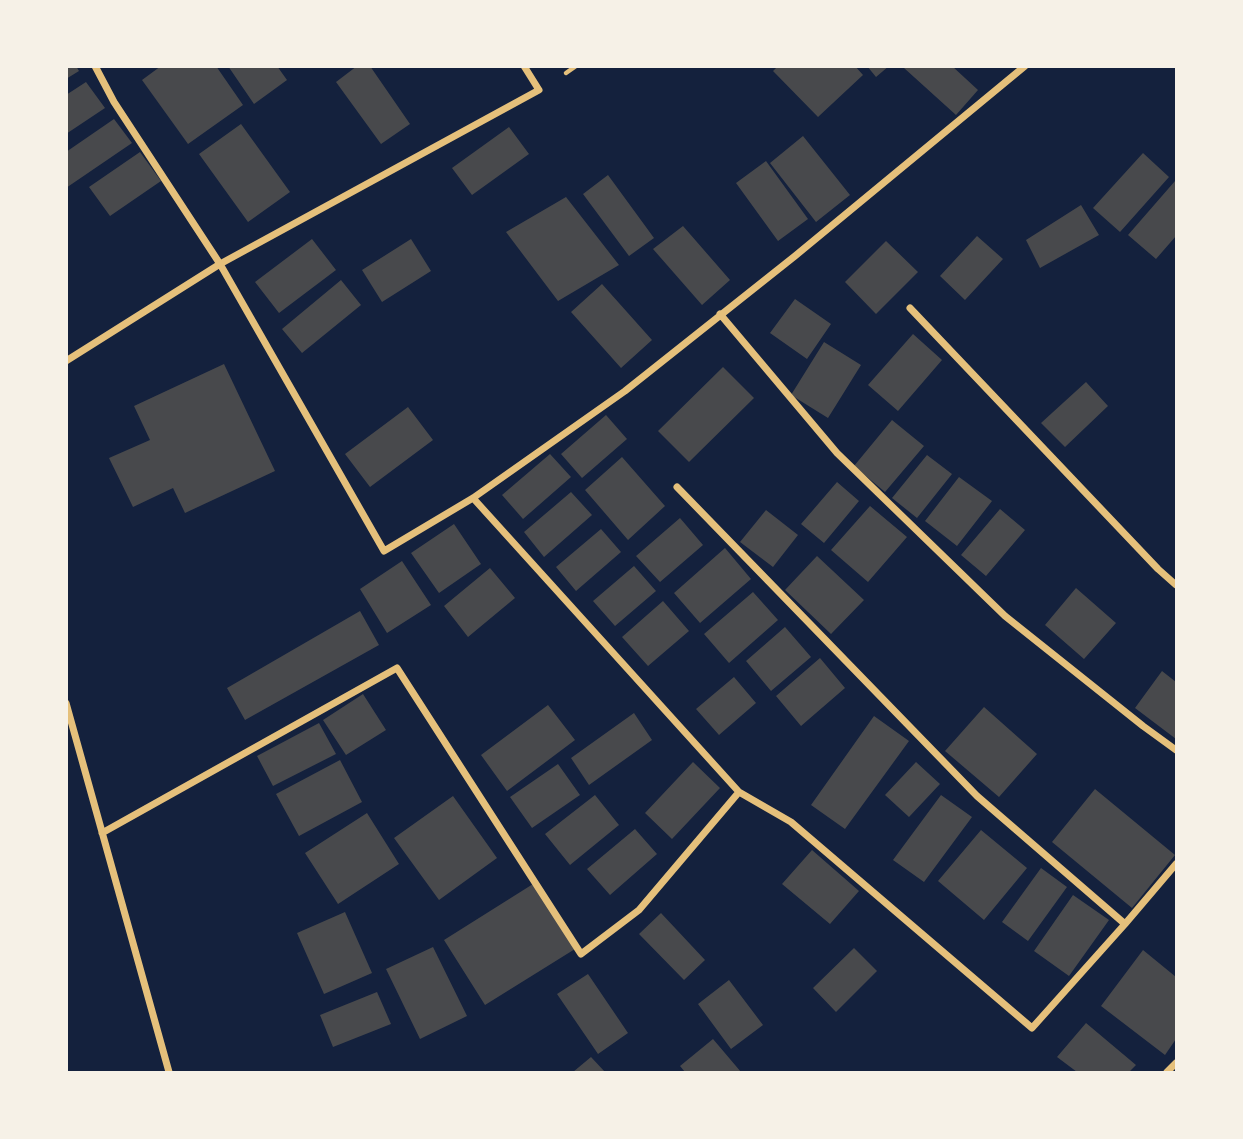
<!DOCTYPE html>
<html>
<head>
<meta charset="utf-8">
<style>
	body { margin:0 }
	#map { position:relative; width:1243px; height:1139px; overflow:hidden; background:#14213d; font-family:"Noto Serif",serif }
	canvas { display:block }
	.frame { position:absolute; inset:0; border:68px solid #f6f1e7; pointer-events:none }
</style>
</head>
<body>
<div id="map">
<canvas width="1243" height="1139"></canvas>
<div class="frame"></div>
</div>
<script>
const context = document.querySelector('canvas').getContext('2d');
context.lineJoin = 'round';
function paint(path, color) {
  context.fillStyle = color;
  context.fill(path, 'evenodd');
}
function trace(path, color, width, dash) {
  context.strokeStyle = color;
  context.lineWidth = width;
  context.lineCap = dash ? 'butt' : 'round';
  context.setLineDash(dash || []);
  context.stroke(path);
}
const building = new Path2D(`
	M66,66H76L79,71L66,79Z
	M161,66H216L243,105L188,144L142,80Z
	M228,66H277L287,80L254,104Z
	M357,66H370L410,124L381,144L336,82Z
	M778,66H855L863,75L818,117L773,71Z
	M867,66H889L876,77Z
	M906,66H952L978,90L956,115L904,68Z
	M86,82L105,108L66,134V95Z
	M114,119L132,143L66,188V152Z
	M241,124L290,192L248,222L199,154Z
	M509,127L529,154L472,195L452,168Z
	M803,136L850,195L816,222L770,163Z
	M140,152L161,181L110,216L89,187Z
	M1143,153L1169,177L1120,232L1093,208Z
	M766,161L808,219L778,241L736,183Z
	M608,175L654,238L629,256L583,194Z
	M1175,181L1176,236L1156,259L1128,235Z
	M566,197L619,265L558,301L506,232Z
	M1081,205L1099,235L1040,268L1026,240Z
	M683,226L730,280L702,305L653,249Z
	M977,236L1003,259L965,300L940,276Z
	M312,239L336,270L279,313L255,282Z
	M411,239L431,271L382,302L362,270Z
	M886,241L918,272L876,314L845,282Z
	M341,280L361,305L302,353L282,329Z
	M602,284L652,340L621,368L571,312Z
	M795,299L831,324L807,359L770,333Z
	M913,334L942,360L898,411L868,385Z
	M824,342L861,365L828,418L791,395Z
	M224,364L275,471L185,513L173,488L133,507L109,458L150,440L134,406Z
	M723,367L754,398L689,462L658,431Z
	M1086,382L1108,406L1065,447L1041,423Z
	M408,407L433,440L370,487L345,454Z
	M606,415L627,439L582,478L561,454Z
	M892,420L924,446L885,492L854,466Z
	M550,454L571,477L523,519L502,495Z
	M927,455L952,474L917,518L892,498Z
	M622,457L665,506L628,540L585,490Z
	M959,477L992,501L957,546L925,521Z
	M837,482L859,501L824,543L801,524Z
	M571,492L592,515L544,557L524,532Z
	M870,506L907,537L868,582L831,550Z
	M1000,509L1025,530L986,576L961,555Z
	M766,510L798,535L773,567L740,542Z
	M680,518L703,545L660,582L636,556Z
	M454,524L481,564L439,593L411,553Z
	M601,529L621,552L576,591L556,567Z
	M725,548L751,579L700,623L674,593Z
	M817,556L864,600L831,634L785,590Z
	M402,561L431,605L387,633L360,589Z
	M634,566L656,591L615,626L593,601Z
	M490,568L515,598L468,637L444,606Z
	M1076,588L1116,623L1084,659L1045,625Z
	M753,592L778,620L729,663L704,634Z
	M663,601L689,631L648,666L622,637Z
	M360,611L379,645L245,720L227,688Z
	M785,627L811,657L771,691L746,661Z
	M820,658L845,688L801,726L776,696Z
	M1162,671L1176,682V739L1135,708Z
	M734,677L756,703L719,735L696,709Z
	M363,694L386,730L346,755L323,720Z
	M548,705L575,740L507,791L481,755Z
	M984,707L1037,754L999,797L945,751Z
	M634,713L652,740L589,785L571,758Z
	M874,716L909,741L845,829L811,805Z
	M319,723L336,754L273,786L257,756Z
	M340,760L362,802L299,836L276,794Z
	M693,762L720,788L672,839L645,813Z
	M916,762L940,784L909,817L885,795Z
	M558,764L580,795L532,828L510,797Z
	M1095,789L1175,855L1132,908L1052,842Z
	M595,795L619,825L570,865L545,834Z
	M941,795L972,817L924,882L893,860Z
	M453,796L497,858L439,900L394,838Z
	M367,813L399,864L338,904L305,853Z
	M635,829L657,854L610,895L587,869Z
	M981,830L1027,868L984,920L938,881Z
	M812,850L859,891L830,924L782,884Z
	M1041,868L1067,887L1028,941L1002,922Z
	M533,884L575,949L485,1005L444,940Z
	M1073,895L1109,920L1069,976L1034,951Z
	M345,912L372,973L324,994L297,933Z
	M661,913L705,960L684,980L639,934Z
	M433,947L467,1016L420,1039L386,969Z
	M854,948L877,971L836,1012L813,988Z
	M1143,950L1176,977V1039L1165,1055L1101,1006Z
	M588,974L628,1033L598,1054L557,994Z
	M729,980L763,1025L731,1049L698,1004Z
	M377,992L391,1024L333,1047L320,1015Z
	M1086,1023L1136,1065L1129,1072H1077L1057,1057Z
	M713,1039L741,1072H685L680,1066Z
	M591,1057L605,1072H573Z`);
const path = new Path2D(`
	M566,73L576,66`);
const minor = new Path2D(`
	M95,66L114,102L220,264L384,551L473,498L625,391L795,256L1025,66
	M910,308L1158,569L1176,585
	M720,314L837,453L1005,616L1143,726L1176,750
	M66,361L220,264L539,90L524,66
	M677,487L977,796L1125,924L1176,864
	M473,498L739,792L791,822L1032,1028L1125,924
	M66,703L169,1072
	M102,833L397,668L581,954L639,910L739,792
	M1167,1072L1176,1063`);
paint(building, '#48494c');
trace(path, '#e5c07b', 4.5);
trace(minor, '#e5c07b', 7);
</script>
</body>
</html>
